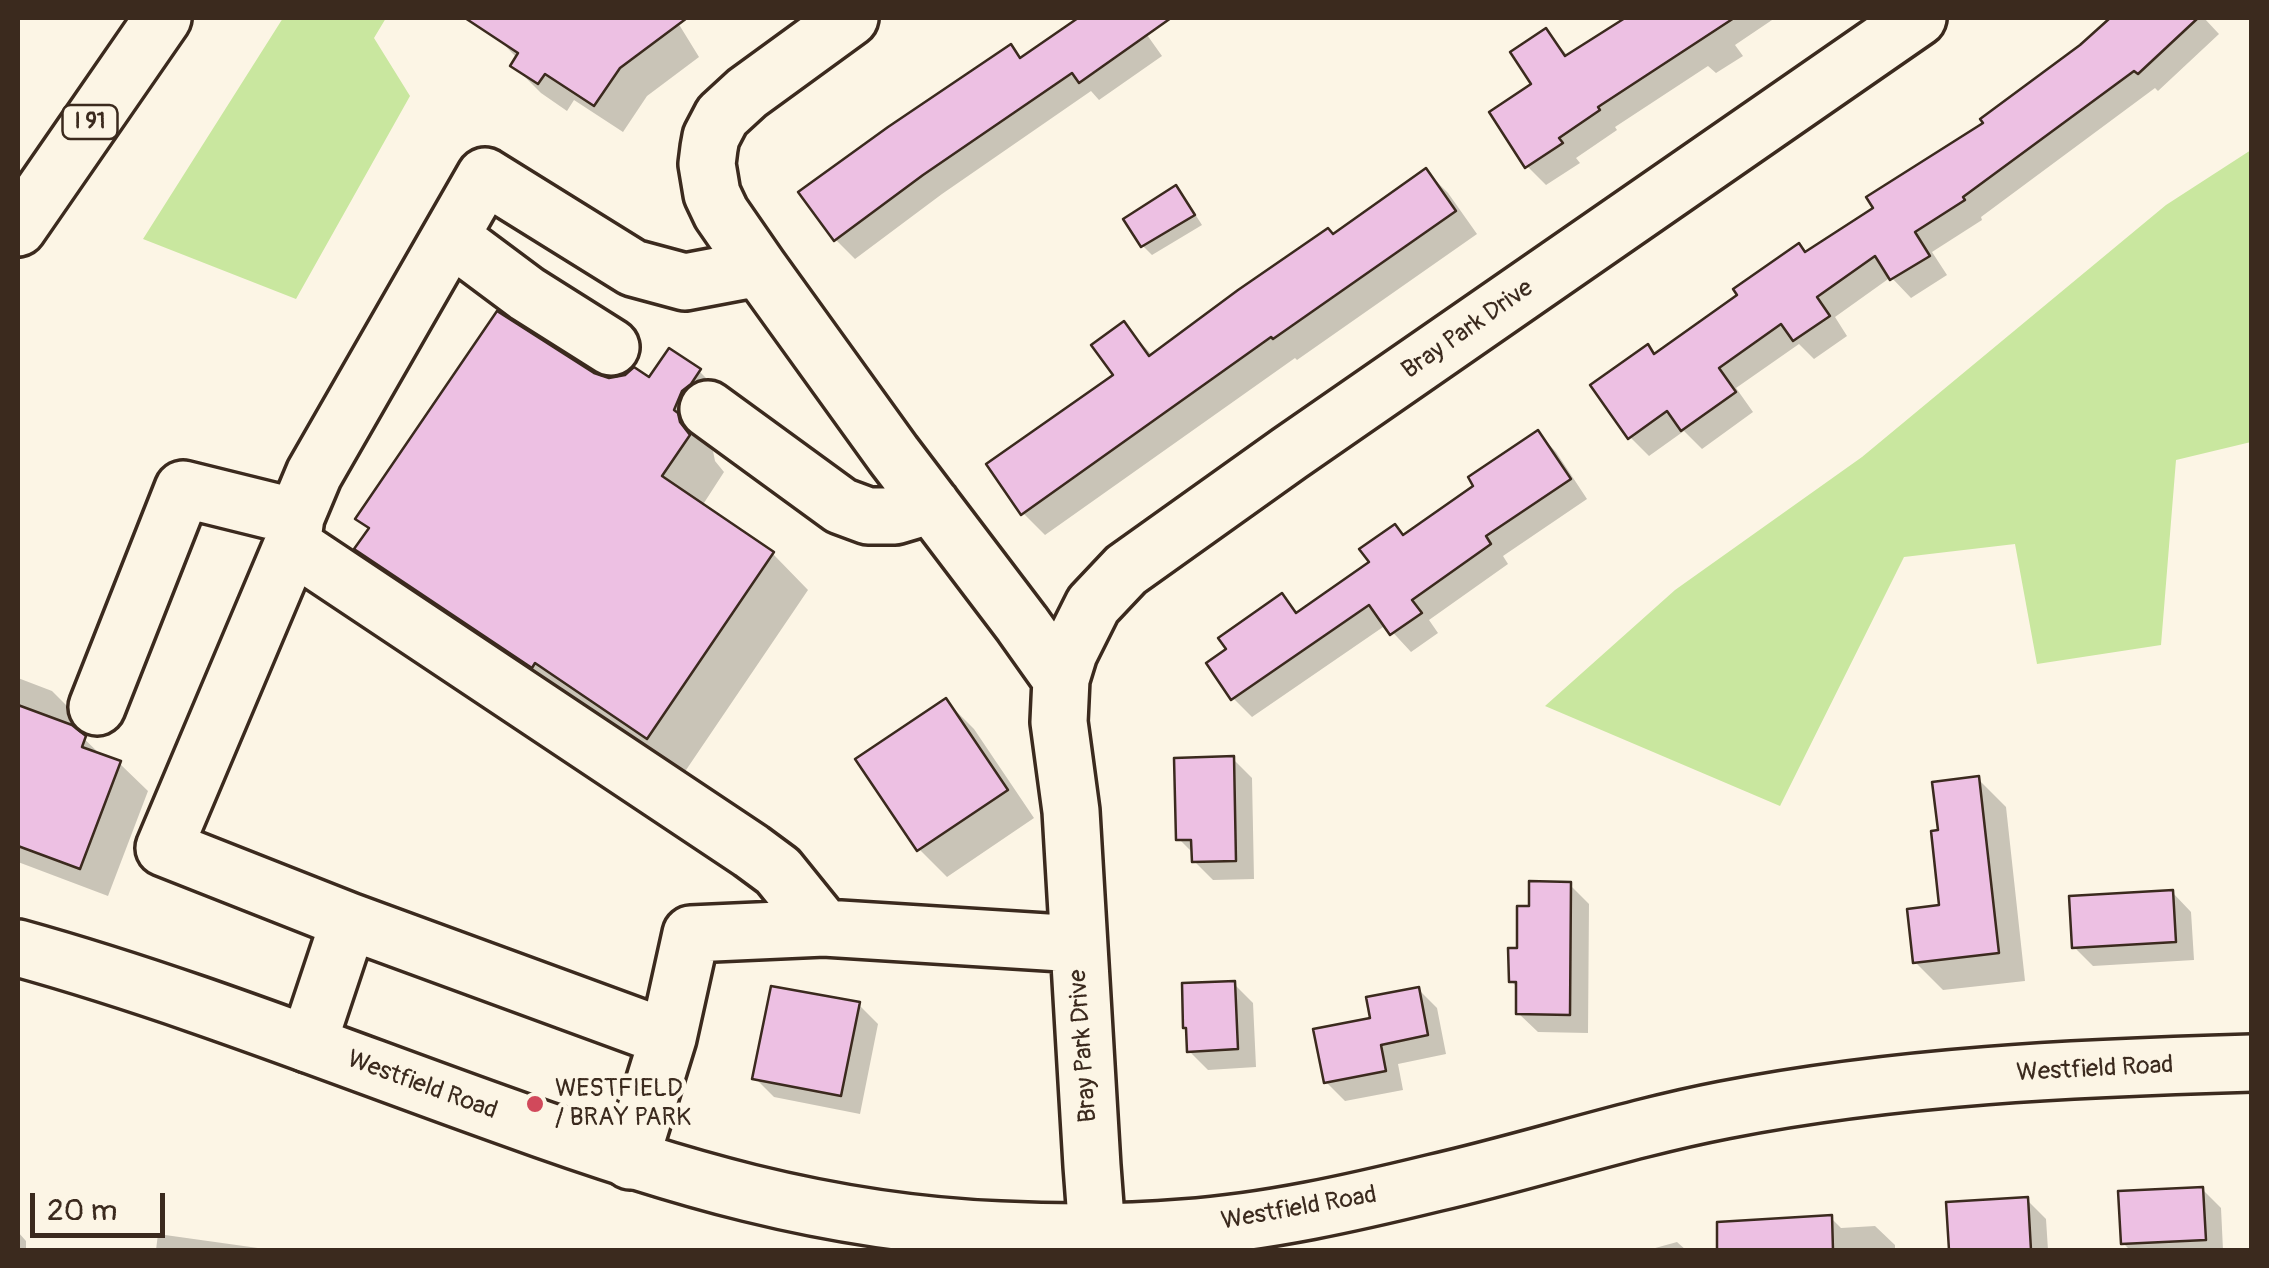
<!DOCTYPE html>
<html>
<head>
<meta charset="utf-8">
<style>
	body { margin:0 }
	#map { position:relative; width:2269px; height:1268px; overflow:hidden; background:#fcf5e5; font-family:Pangolin,sans-serif }
	canvas { display:block }
	.frame { position:absolute; inset:0; border:20px solid #3b2a1e; pointer-events:none }
	.scale { position:absolute; left:30px; top:1193px; width:135px; height:45px; box-sizing:border-box; border:5px solid #3b2a1e; border-top:0; padding-left:12px; font-size:30px; line-height:35px; white-space:nowrap; color:#3b2a1e; -webkit-text-stroke:8px #fcf5e5; paint-order:stroke }
</style>
</head>
<body>
<div id="map">
<canvas width="2269" height="1268"></canvas>
<div class="frame"></div>
<div class="scale">20 m</div>
</div>
<script>
const context = document.querySelector('canvas').getContext('2d');
context.lineJoin = 'round';
function paint(path, color) {
  context.fillStyle = color;
  context.fill(path, 'evenodd');
}
function trace(path, color, width, dash) {
  context.strokeStyle = color;
  context.lineWidth = width;
  context.lineCap = dash ? 'butt' : 'round';
  context.setLineDash(dash || []);
  context.stroke(path);
}
function drawText(font, color, halo, rows, align = 'center') {
  context.font = font + ' Pangolin,sans-serif';
  context.lineWidth = 9;
  context.setLineDash([]);
  context.textBaseline = 'middle';
  context.strokeStyle = halo;
  context.fillStyle = color;
  for (const [text, x, y, turn = 0] of rows) {
    context.save();
    context.translate(x, y);
    context.rotate((+turn || 0) * Math.PI / 180);
    context.textAlign = isNaN(turn) ? turn : align;
    if (halo) context.strokeText(text, 0, 0);
    context.fillText(text, 0, 0);
    context.restore();
  }
}
const green = new Path2D(`
	M283,18H386L374,38L410,96L296,299L143,239Z
	M2251,150V442L2176,460L2161,645L2037,664L2015,544L1904,557L1780,806L1545,706L1675,590L1862,457L2166,205Z`);
const shadow = new Path2D(`
	M505,18H553L567,27L579,18H675L699,57L647,96L623,132L574,100L567,111L541,93L513,65L517,58L494,34Z
	M1081,18H1135L1162,56L1099,100L1091,91L942,194L855,259L836,240L801,192L1010,47L1023,59Z
	M1630,18H1775L1735,45L1743,56L1716,73L1708,66L1615,127L1617,130L1576,158L1580,163L1546,185L1527,166L1534,85L1546,31L1569,57Z
	M2113,18H2204L2219,34L2158,91L2155,88L1981,217L1982,220L1932,252L1947,275L1911,298L1891,277L1835,317L1847,336L1814,359L1799,344L1736,388L1753,412L1702,449L1684,431L1649,456L1630,437L1648,347L1656,355L1877,209L2082,47Z
	M1426,171L1448,193L1477,234L1297,360L1295,358L1045,535L1023,513L1116,376L1124,325L1153,356L1333,236Z
	M1175,188L1184,197L1202,225L1152,255L1143,246Z
	M699,371L735,407L718,427L708,447L713,451L715,461L724,472L702,506L773,554L808,590L684,773L572,696L569,701L393,584L357,549L370,530L358,519L593,376L609,381H650Z
	M1538,433L1556,452L1587,499L1503,556L1508,564L1429,620L1438,633L1411,652L1386,625L1252,717L1233,698L1229,650L1282,596L1299,614L1477,487Z
	M18,678L52,691L80,719L76,731L103,757L119,763L148,791L108,896L18,862Z
	M946,701L974,729L1034,818L947,877L919,849Z
	M1233,759L1252,778L1254,879L1213,880L1194,861V854L1179,839Z
	M1978,779L2006,807L2025,981L1943,990L1915,962L1942,908L1941,832Z
	M1570,885L1589,904L1588,1033L1538,1032L1518,1013V988L1511,981L1532,908Z
	M2172,892L2191,912L2194,960L2093,966L2074,947Z
	M1234,984L1253,1003L1256,1067L1208,1070L1189,1051Z
	M1418,989L1437,1008L1446,1054L1398,1064L1403,1090L1345,1101L1326,1082L1373,1020Z
	M859,1005L878,1024L860,1114L774,1097L755,1078Z
	M2202,1189L2221,1208L2223,1250H2130L2123,1243Z
	M2027,1200L2046,1219L2048,1250H1952L1949,1205Z
	M1831,1218L1841,1228L1875,1226L1895,1245V1250H1767L1766,1221Z
	M18,1232L26,1241V1250H18Z
	M158,1234L265,1249L266,1250H156Z
	M1677,1242L1686,1250H1648Z`);
const building = new Path2D(`
	M465,18H687L620,68L594,106L545,74L538,84L510,66L518,53Z
	M1078,18H1171L1079,83L1072,73L923,175L834,241L798,192L888,127L1011,44L1020,58Z
	M1625,18H1734L1598,107L1600,110L1559,138L1563,143L1525,168L1489,112L1531,84L1510,52L1546,28L1565,56Z
	M2110,18H2198L2138,74L2134,71L1963,197L1965,200L1915,232L1930,256L1890,280L1875,256L1817,297L1830,316L1793,341L1781,324L1719,368L1736,392L1681,431L1667,411L1628,439L1590,385L1648,344L1654,354L1737,295L1733,289L1799,243L1805,252L1873,208L1866,197L1983,123L1980,119L2080,45Z
	M1426,168L1456,211L1273,339L1271,337L1021,515L986,464L1113,375L1091,345L1124,321L1149,356L1238,290L1328,228L1333,234Z
	M1176,185L1195,215L1141,247L1123,219Z
	M497,311L594,373L609,378L625,375L634,367L649,377L669,348L701,369L691,384L682,391L674,410L678,413L680,422L690,435L662,476L774,552L647,739L535,663L532,668L354,549L369,528L355,519Z
	M1538,430L1571,479L1486,536L1491,544L1412,600L1422,613L1390,635L1369,605L1231,700L1206,663L1226,649L1218,638L1282,593L1296,613L1369,562L1359,549L1395,524L1403,535L1473,486L1468,477Z
	M946,698L1008,790L917,851L855,759Z
	M18,705L72,725L86,736L82,747L121,761L80,869L18,846Z
	M1234,756L1236,861L1192,862L1191,840H1176L1174,758Z
	M1979,776L1999,953L1913,963L1907,909L1939,905L1931,831L1938,830L1932,782Z
	M1529,881L1571,882L1570,1015L1516,1014V982H1509L1508,948H1517V906H1529Z
	M2173,890L2176,942L2072,948L2069,896Z
	M1235,981L1238,1049L1187,1052L1186,1028H1183L1182,983Z
	M771,986L860,1002L841,1096L752,1079Z
	M1419,987L1428,1035L1381,1045L1386,1071L1324,1083L1313,1029L1370,1018L1366,997Z
	M2203,1187L2206,1240L2121,1244L2118,1191Z
	M2028,1197L2031,1250H1949L1946,1202Z
	M1832,1215L1833,1250H1717V1222Z`);
const minor = new Path2D(`
	M850,18L747,93L722,116L711,137L709,148L707,164L712,194L721,213L759,268L893,454L1022,624L1061,679
	M452,238L527,294L611,347
	M708,409L841,506L868,516H895L932,505
	M292,545L751,851L778,871L824,928
	M97,707L183,489L296,517
	M349,921L668,1038
	M308,1044L349,921L164,848L292,545L296,517L314,474L485,176L633,268L685,282L759,268
	M630,1161L668,1038L691,934L824,928L1078,944
	M1102,1250L1097,1232L1092,1166L1071,811L1059,722L1061,679L1069,653L1093,605L1126,570L1290,453L1918,18`);
const major = new Path2D(`
	M18,948C184,994 345,1059 508,1117C670,1176 826,1223 1000,1230C1061,1233 1123,1233 1184,1228C1268,1222 1352,1203 1434,1183C1531,1161 1626,1129 1724,1110C1898,1076 2075,1068 2252,1063`);
const highway = new Path2D(`
	M18,228L163,18`);
const markers = [
	[535,1104,10,"#d1495b"]
];
const shields = [
	[90,122,55]
];
const shieldNames = [
	["I 91",90,122]
];
const streetNames = [
	["Bray Park Drive",1468,330,-35],
	["Bray Park Drive",1084,1046,-94],
	["Westfield Road",2095,1070,-3],
	["Westfield Road",422,1086,20],
	["Westfield Road",1299,1209,-10]
];
const poiNames = [
	["WESTFIELD",555,1090],
	["/ BRAY PARK",555,1119]
];
paint(green, '#c9e79f');
paint(shadow, '#0003');
paint(building, '#edc0e3');
trace(building, '#3b2a1e', 2.5);
trace(minor, '#3b2a1e', 62);
trace(major, '#3b2a1e', 62);
trace(highway, '#3b2a1e', 62);
trace(minor, '#fcf5e5', 55);
trace(major, '#fcf5e5', 55);
trace(highway, '#fcf5e5', 55);
for (const [x, y, r, color] of markers) {
  const dot = new Path2D();
  dot.arc(x, y, r, 0, 2 * Math.PI);
  context.fillStyle = color;
  context.fill(dot);
  trace(dot, '#fcf5e5', 4);
}
for (const [x, y, w] of shields) {
  const box = new Path2D();
  box.roundRect(x - w / 2, y - 17, w, 34, 8);
  context.fillStyle = '#fcf5e5';
  context.fill(box);
  trace(box, '#3b2a1e', 2.5);
}
drawText('bold 22px', '#3b2a1e', null, shieldNames);
drawText('25px', '#3b2a1e', '#fcf5e5', streetNames);
drawText('25px', '#3b2a1e', '#fcf5e5', poiNames, 'left');
</script>
</body>
</html>
